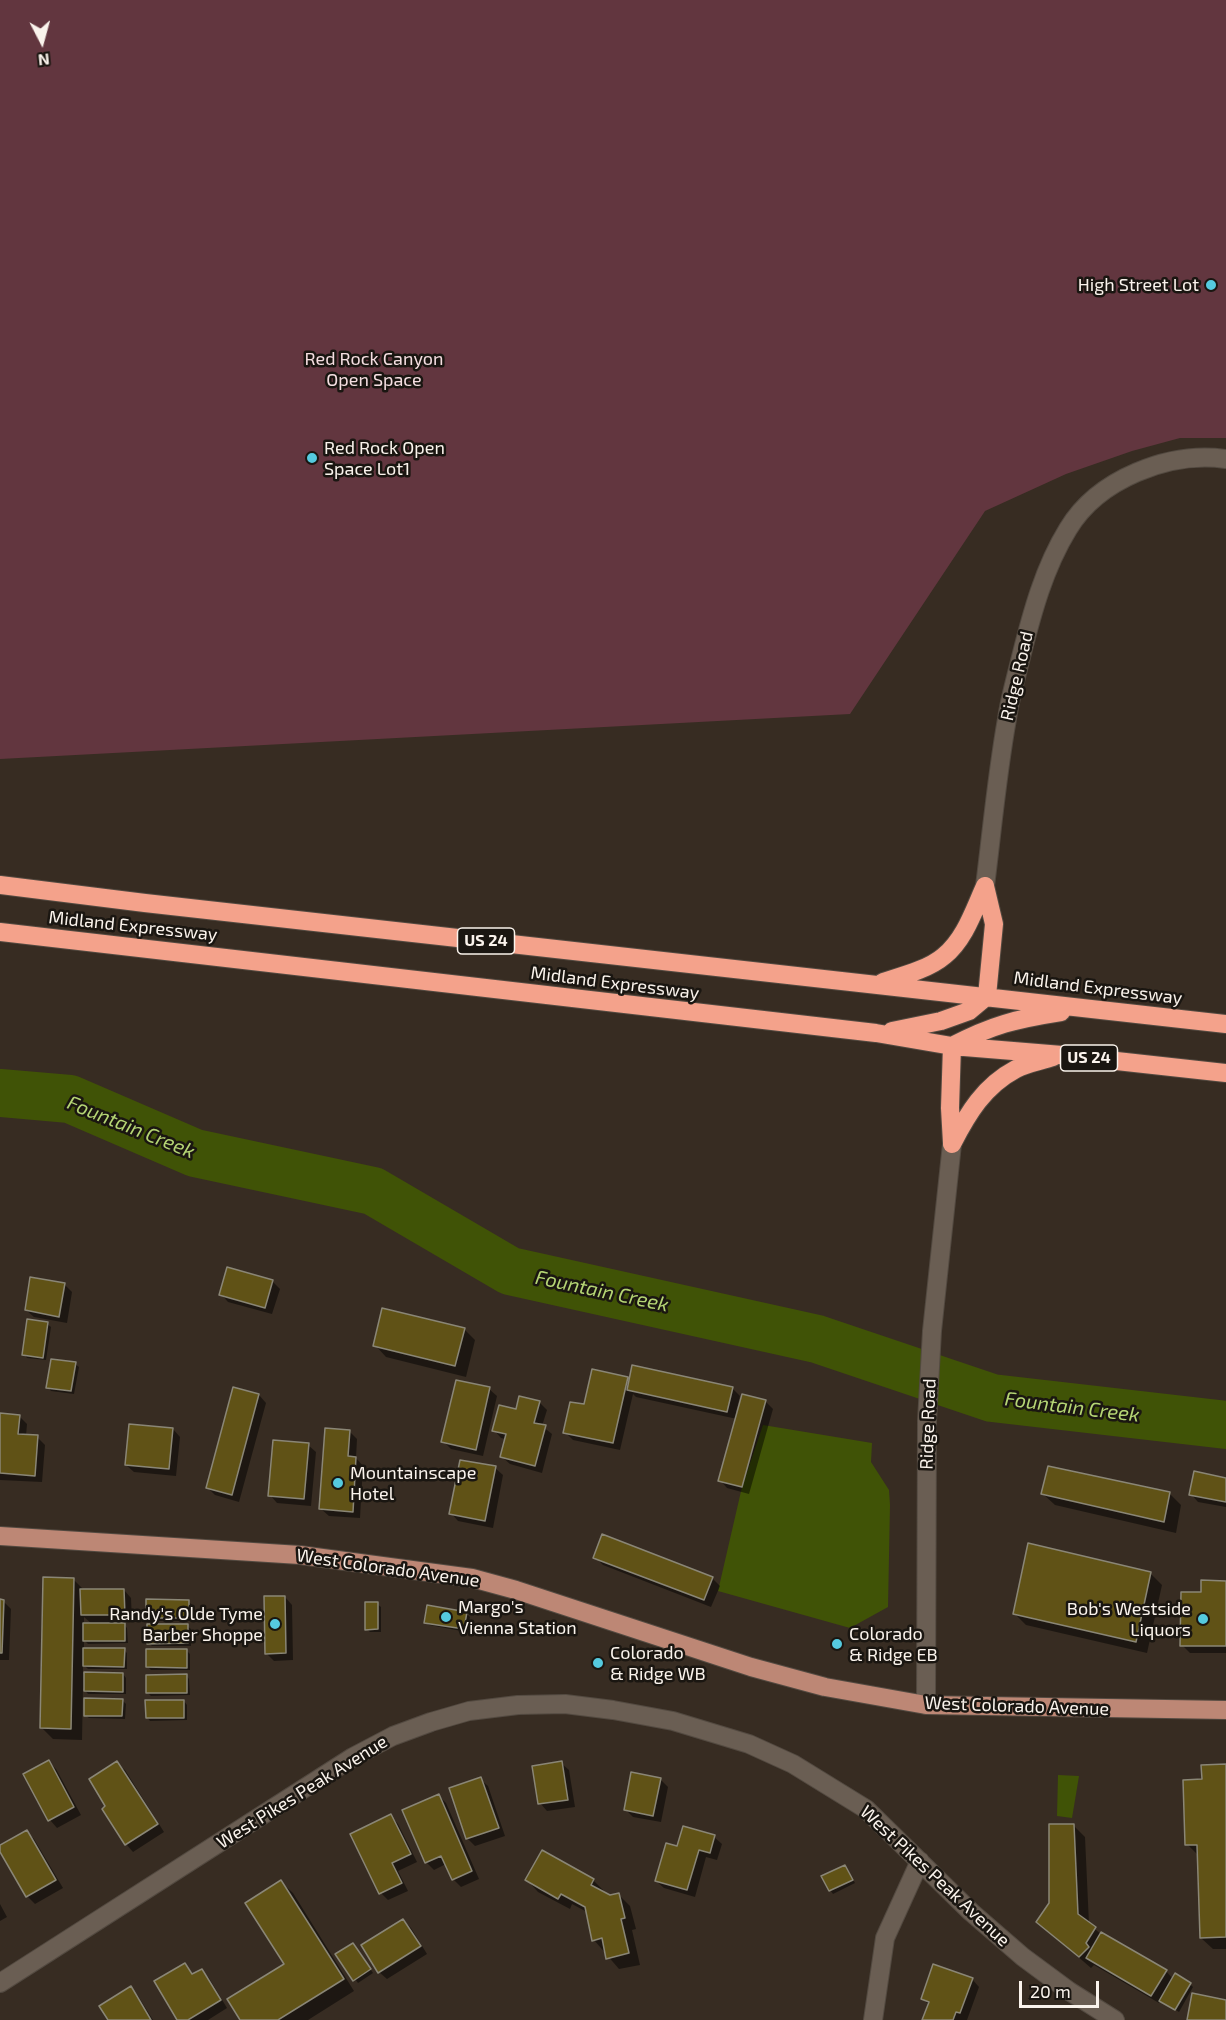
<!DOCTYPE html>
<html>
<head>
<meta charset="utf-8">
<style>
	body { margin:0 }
	#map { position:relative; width:1226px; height:2020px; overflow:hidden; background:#372c22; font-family:"Exo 2",sans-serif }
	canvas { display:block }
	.north { position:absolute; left:12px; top:12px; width:60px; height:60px; -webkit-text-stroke:4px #1a1611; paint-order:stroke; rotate:174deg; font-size:16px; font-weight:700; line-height:24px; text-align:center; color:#faf3ec }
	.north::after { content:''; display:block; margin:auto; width:21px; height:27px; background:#faf3ec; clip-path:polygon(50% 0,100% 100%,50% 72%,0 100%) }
	.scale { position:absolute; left:1019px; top:1981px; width:80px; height:27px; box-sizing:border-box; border:3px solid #faf3ec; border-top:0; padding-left:8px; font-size:18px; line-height:21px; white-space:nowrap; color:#faf3ec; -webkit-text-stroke:4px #1a1611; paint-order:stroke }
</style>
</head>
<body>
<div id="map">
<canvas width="1226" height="2020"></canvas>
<div class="north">N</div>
<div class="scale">20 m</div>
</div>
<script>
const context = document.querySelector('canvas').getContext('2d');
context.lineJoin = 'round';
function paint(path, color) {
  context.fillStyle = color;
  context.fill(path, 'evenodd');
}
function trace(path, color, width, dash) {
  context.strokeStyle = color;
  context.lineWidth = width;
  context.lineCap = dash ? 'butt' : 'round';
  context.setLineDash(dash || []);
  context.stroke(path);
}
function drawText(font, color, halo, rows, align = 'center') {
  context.font = font + ' "Exo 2",sans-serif';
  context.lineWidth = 5;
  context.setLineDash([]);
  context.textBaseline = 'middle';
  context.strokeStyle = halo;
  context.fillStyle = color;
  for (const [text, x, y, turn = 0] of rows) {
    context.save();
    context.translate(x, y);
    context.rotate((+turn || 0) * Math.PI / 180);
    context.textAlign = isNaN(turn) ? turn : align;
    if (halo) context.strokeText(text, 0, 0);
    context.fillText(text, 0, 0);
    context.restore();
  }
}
const green = new Path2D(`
	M0,0H1226V438H1180L1132,451L1066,474L985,511L850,714L0,759Z`);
const water = new Path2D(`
	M763,1425L872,1443L871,1462L889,1490L890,1505L888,1607L850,1628L718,1591L742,1487Z
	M1058,1775L1079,1776L1072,1818L1057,1816Z`);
const shadow = new Path2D(`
	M272,1281L280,1289L272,1314L228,1302L221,1294Z
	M64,1284L72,1292L67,1323L34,1317L26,1310Z
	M47,1324L51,1327L46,1360L27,1358L24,1354Z
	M464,1329L475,1340L466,1377L386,1357L375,1345Z
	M75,1364L79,1367L74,1394L51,1391L48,1387Z
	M627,1378L630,1381L732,1388L740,1396L736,1412L739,1413L765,1401L773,1409L749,1494L727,1488L720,1480L737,1419L636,1397L633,1394L620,1450L573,1440L565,1432L585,1406Z
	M489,1389L497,1396L483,1456L451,1449L443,1441Z
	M259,1395L266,1403L239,1502L215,1495L208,1488Z
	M539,1402L547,1410L542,1426L552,1434L542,1473L510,1464L502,1457L506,1439L501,1438L494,1430L517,1411Z
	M0,1415L19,1416L27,1424L26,1436L37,1437L45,1445L42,1482L0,1480Z
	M173,1429L180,1437L176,1476L134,1472L126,1465Z
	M349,1431L357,1439L356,1458L363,1466L360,1518L329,1516L321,1509Z
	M308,1445L316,1452L311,1506L277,1503L270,1495Z
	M495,1468L503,1475L493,1528L458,1521L451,1513Z
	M1226,1479V1507L1198,1502L1191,1494Z
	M1169,1493L1181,1505L1176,1533L1055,1505L1043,1494Z
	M595,1557L712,1578L720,1586L711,1607L603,1565Z
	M1150,1573L1162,1585L1147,1653L1026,1625L1014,1613Z
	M73,1579L84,1590H124L131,1598L132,1622H122L127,1628L128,1643L88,1644L84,1640V1649L124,1650L127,1653V1669H88L83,1664V1674H123L126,1678V1694H88L83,1688L82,1740L53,1739L42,1728ZM84,1617L92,1624L84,1625Z
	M1226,1582V1653H1190L1182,1645L1202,1594Z
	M285,1597L292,1605L293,1660L274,1661L266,1653Z
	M0,1601H3L11,1609L9,1660H0Z
	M188,1601L192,1605V1621H151L148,1617Z
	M377,1604L381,1607V1632H370L367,1629Z
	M467,1614L470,1617L467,1632L429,1625L426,1622Z
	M187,1626L191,1629V1646H152L149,1643Z
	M187,1651L190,1654V1670H151L148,1667Z
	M186,1675L189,1679L190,1695L151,1696L148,1693Z
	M122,1700L126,1704L125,1719L89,1718L85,1715Z
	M184,1701L187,1705V1720L150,1721L147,1717Z
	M49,1762L56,1769L81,1815L57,1828L50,1820L25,1774Z
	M117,1763L125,1770L164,1832L133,1852L126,1844L108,1806Z
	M561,1763L569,1770L575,1807L547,1811L540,1803Z
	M1226,1766V1949H1213L1201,1938L1199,1856L1187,1844L1204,1781Z
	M480,1779L488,1786L505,1836L475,1846L468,1839L451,1789Z
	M660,1779L668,1787L661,1822L633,1817L625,1809Z
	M438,1795L446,1803L479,1879L461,1887L453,1879L446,1864L434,1870L426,1862Z
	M391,1816L398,1824L417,1862L398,1871L408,1891L388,1900L381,1893Z
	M1073,1825L1085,1837L1089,1924L1102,1935L1166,1971L1173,1979L1190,1984L1193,1987L1179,2012L1161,2000L1159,2003L1094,1965L1091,1968L1038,1922L1051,1903Z
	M27,1832L34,1839L63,1888L35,1904L27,1896L0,1849V1847Z
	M714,1837L722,1844L717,1860L706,1857L695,1897L664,1888L656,1881L678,1848Z
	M845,1867L855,1883L833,1894L830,1890Z
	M527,1880H593L605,1892L604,1893L609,1897L618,1894L630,1906L636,1929L632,1930L640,1965L619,1969L594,1940L587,1912L572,1904L570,1909L538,1892Z
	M281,1882L293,1893L354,1991L308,2020H242L286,1964Z
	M0,1904L7,1917L0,1921Z
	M403,1920L411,1928L427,1954L387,1979L379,1972Z
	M356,1948L373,1973L358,1983L337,1955Z
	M185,1964L194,1975L201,1971L209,1978L227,2008L208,2020H179Z
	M972,1979L979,1987L967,2020H924L929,2005L922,1998Z
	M130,1988L138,1996L153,2020H110Z`);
const river = new Path2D(`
	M0,1093L70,1099L195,1153L373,1191L510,1271L817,1339L992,1398L1226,1425`);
const building = new Path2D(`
	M227,1267L273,1280L265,1308L219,1295Z
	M30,1277L65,1283L59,1317L25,1310Z
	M382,1308L465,1328L455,1366L373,1346Z
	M27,1319L48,1322L43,1358L22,1355Z
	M51,1359L76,1362L71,1391L46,1388Z
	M632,1365L733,1387L727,1412L627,1390Z
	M592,1369L628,1377L613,1443L563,1433L570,1402L584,1404Z
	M456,1380L490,1387L476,1450L441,1442Z
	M233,1387L259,1394L232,1495L206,1488Z
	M742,1394L766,1400L742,1487L718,1481Z
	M519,1396L540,1401L534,1423L546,1425L535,1466L500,1457L506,1434L492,1431L499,1405L516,1409Z
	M0,1413L20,1415L18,1434L38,1435L35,1476L0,1473Z
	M129,1424L173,1428L169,1469L125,1465Z
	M325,1428L350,1430L348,1456L356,1457L353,1512L319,1509Z
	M273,1440L309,1443L304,1499L268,1496Z
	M460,1460L496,1466L485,1521L449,1514Z
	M1048,1466L1170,1492L1164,1522L1041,1494Z
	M1194,1471L1226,1478V1502L1189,1495Z
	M602,1534L713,1577L704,1600L593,1558Z
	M1028,1543L1151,1572L1136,1642L1013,1614Z
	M43,1577L74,1578L71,1729L40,1728Z
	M1201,1580L1226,1581V1646H1180L1181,1592H1201Z
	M80,1589H124L125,1615H81Z
	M264,1596H285L286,1653L265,1654Z
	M0,1599L4,1600L2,1653H0Z
	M146,1599L189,1600V1618H146Z
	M365,1602H378V1629L365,1630Z
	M427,1605L467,1612L464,1629L424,1623Z
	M83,1623H125V1641H83Z
	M147,1624H188V1643L147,1644Z
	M83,1648H125L124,1667L83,1666Z
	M146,1649H187V1668L146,1667Z
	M84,1672L123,1673V1692L84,1691Z
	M187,1674V1693H146V1675Z
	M84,1698L123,1699L122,1716H84Z
	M145,1700H184V1718H146Z
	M49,1760L74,1807L48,1821L23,1774Z
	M117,1761L158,1824L125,1845L102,1809L105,1806L89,1779Z
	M562,1761L568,1800L538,1804L532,1766Z
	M1226,1764V1937L1200,1938L1197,1845H1185L1183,1780L1202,1779L1201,1765Z
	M631,1772L661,1778L653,1816L624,1810Z
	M481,1777L499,1828L466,1839L449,1788Z
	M439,1794L472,1871L452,1880L441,1856L425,1863L402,1810Z
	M391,1814L411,1854L392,1863L402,1883L379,1894L350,1834Z
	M1049,1824H1074L1078,1914L1096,1927L1086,1943L1089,1947L1079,1957L1036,1922L1049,1903Z
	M683,1826L715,1835L710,1853L699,1850L687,1890L655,1881L666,1843L677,1846Z
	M27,1830L56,1880L26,1897L0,1852V1845Z
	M542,1850L594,1879L591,1885L610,1895L619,1893L625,1918L621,1919L629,1953L606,1959L602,1938L592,1941L585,1907L561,1894L558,1899L525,1880Z
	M845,1865L853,1880L829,1891L821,1876Z
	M281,1880L344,1979L278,2020H240L227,1999L284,1964L245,1903Z
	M403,1919L421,1946L378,1973L361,1945Z
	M1101,1932L1167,1970L1151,1996L1086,1958Z
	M353,1943L371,1969L353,1981L335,1954Z
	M185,1963L192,1974L202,1969L221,2000L188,2020H177L154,1981Z
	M933,1964L973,1978L960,2013L956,2012L953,2020H922L929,2002L921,1999Z
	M1175,1973L1191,1983L1175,2010L1159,2001Z
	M131,1986L151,2020H108L99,2006Z
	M1192,1993L1226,2000V2020H1187Z`);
const minor = new Path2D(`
	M985,886C992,831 997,774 1007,719C1010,698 1016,678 1021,657C1032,613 1044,568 1068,529C1098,479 1169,451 1226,459
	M926,1705L927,1421L932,1331L952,1144
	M0,1983L353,1757L393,1736L431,1722L469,1711L518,1705L565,1704L613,1710L673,1721L749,1744L793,1764L866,1809L971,1912L1023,1957L1069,1991L1115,2020
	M873,2020L885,1938L920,1861`);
const major = new Path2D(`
	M0,1536L300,1555L472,1578L516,1590L751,1667L825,1687L926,1705L1226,1710`);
const highway = new Path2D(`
	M0,885L145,903L1226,1024
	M0,932L876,1033L952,1046L1062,1055L1226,1073
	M883,982C902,976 929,969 944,956C965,939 974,910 985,886
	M892,1031L941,1021L969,1011L987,996L994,924L985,886
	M952,1046C992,1025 1016,1019 1061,1012
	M952,1143L950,1108L952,1046
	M952,1144C968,1113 984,1086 1016,1069C1027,1063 1041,1061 1053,1057`);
const markers = [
	[1211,285,6,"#55cadf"],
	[312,458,6,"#55cadf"],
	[338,1483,6,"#55cadf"],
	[446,1617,6,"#55cadf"],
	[1203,1619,6,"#55cadf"],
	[275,1624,6,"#55cadf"],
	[837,1644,6,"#55cadf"],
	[598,1663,6,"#55cadf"]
];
const shields = [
	[486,941,57],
	[1089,1058,57]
];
const shieldNames = [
	["US 24",486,941],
	["US 24",1089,1058]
];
const poiNames = [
	["High Street Lot",1199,285,"right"],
	["Red Rock Open",324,448],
	["Space Lot1",324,469],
	["Mountainscape",350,1473],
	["Hotel",350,1494],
	["Margo's",458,1607],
	["Vienna Station",458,1628],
	["Bob's Westside",1191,1609,"right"],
	["Liquors",1191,1630,"right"],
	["Randy's Olde Tyme",263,1614,"right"],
	["Barber Shoppe",263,1635,"right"],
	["Colorado",849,1634],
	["& Ridge EB",849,1655],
	["Colorado",610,1653],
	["& Ridge WB",610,1674]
];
const parkNames = [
	["Red Rock Canyon",374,359],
	["Open Space",374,380]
];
const streetNames = [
	["Ridge Road",1017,676,-77],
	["Midland Expressway",133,926,6],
	["Midland Expressway",615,983,7],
	["Midland Expressway",1098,988,7],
	["Ridge Road",928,1424,-88],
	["West Colorado Avenue",388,1568,8],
	["West Colorado Avenue",1017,1706,2],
	["West Pikes Peak Avenue",302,1792,-32],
	["West Pikes Peak Avenue",935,1876,43]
];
const waterNames = [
	["Fountain Creek",131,1127,22],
	["Fountain Creek",602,1291,12],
	["Fountain Creek",1072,1407,7]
];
paint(green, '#62363f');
paint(water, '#405306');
paint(shadow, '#0007');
trace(river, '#405306', 48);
paint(building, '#605216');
trace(building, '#8a8676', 1.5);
trace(minor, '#534a41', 20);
trace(major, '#534a41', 20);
trace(highway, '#534a41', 20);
trace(minor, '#6a5e53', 18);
trace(major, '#bd8775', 18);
trace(highway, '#f4a28b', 18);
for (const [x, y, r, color] of markers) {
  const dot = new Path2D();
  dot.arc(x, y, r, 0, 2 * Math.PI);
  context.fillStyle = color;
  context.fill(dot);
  trace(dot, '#1a1611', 2);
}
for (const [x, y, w] of shields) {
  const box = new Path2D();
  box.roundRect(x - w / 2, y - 13, w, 26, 4.5);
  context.fillStyle = '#1a1611';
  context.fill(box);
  trace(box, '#faf3ec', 1.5);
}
drawText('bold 16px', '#faf3ec', null, shieldNames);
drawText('18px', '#faf3ec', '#1a1611', poiNames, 'left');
drawText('18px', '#f5dee1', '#1a1611', parkNames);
drawText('18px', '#faf3ec', '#1a1611', streetNames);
drawText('italic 20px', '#b5d574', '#1a1611', waterNames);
</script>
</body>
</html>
